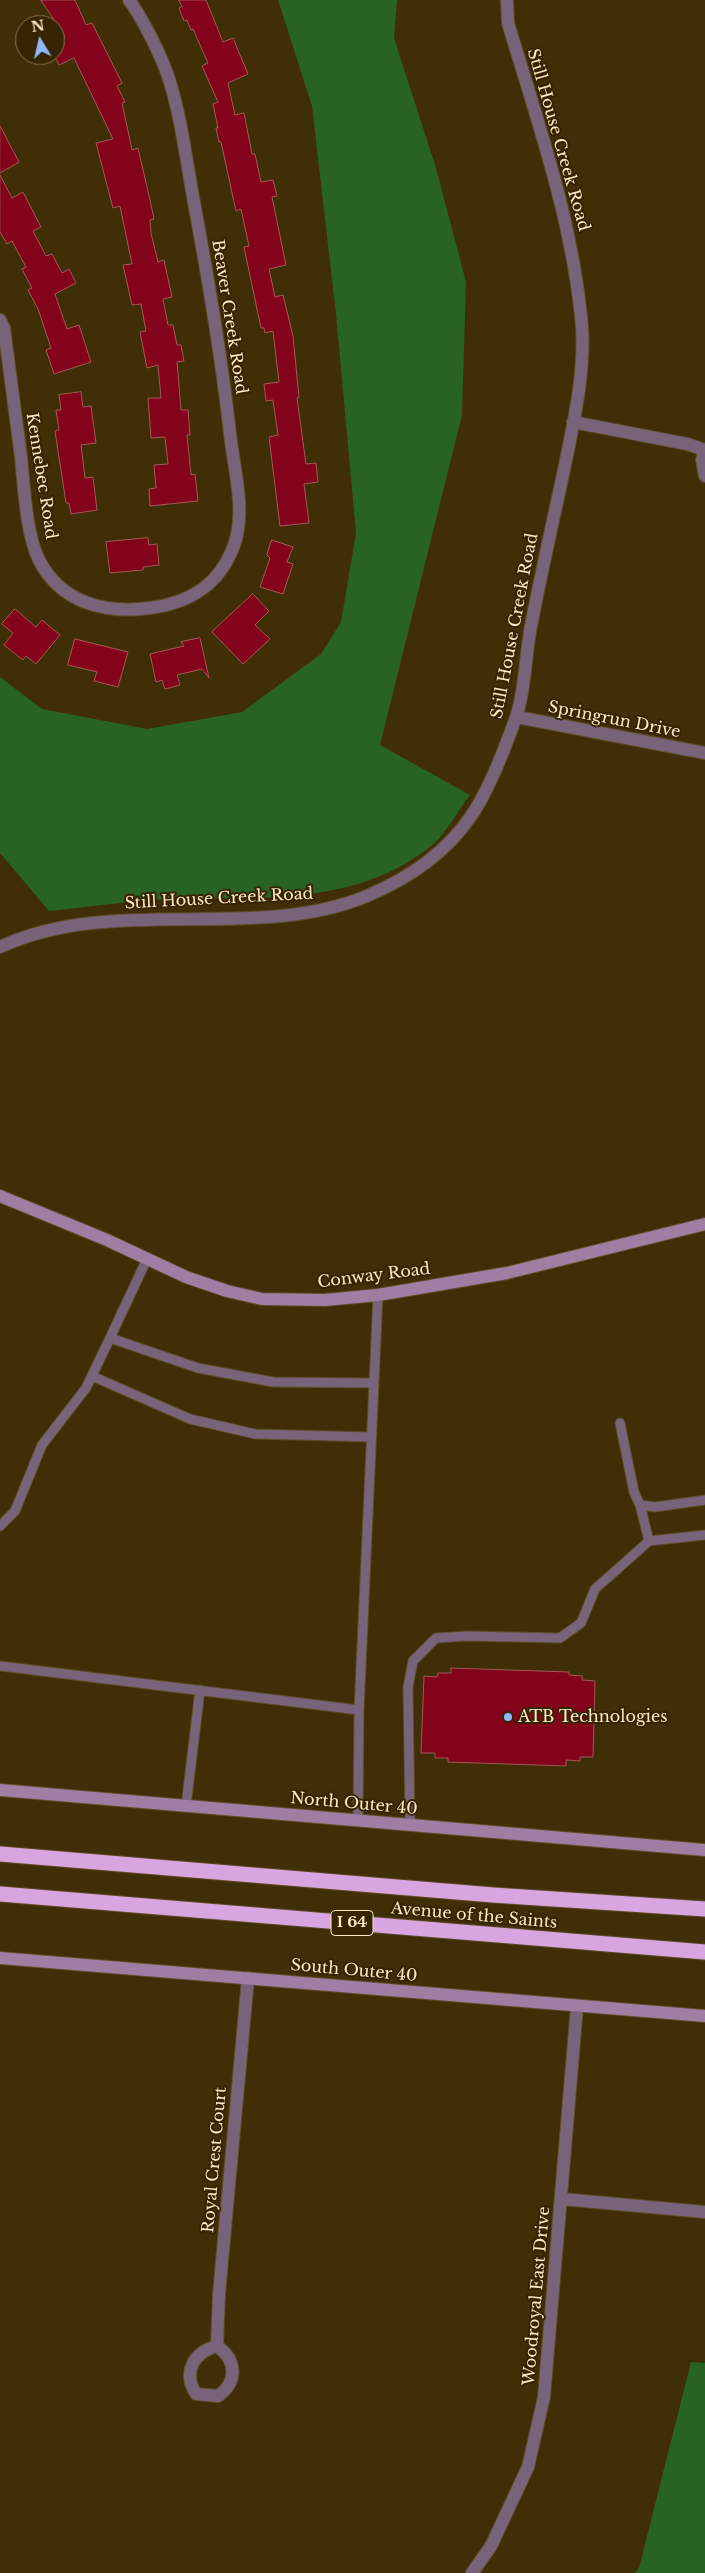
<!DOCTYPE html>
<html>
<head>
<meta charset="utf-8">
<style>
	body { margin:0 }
	#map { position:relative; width:705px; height:2573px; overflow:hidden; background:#402e06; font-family:"Libre Baskerville",serif }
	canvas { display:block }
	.north { position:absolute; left:15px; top:15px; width:50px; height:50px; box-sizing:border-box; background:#362400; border:1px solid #867350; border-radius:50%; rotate:351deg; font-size:14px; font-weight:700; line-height:20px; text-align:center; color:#fde9c7 }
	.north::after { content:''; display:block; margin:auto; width:18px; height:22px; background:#91b8fd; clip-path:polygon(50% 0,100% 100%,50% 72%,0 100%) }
</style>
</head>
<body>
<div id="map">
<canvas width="705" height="2573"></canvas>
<div class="north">N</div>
</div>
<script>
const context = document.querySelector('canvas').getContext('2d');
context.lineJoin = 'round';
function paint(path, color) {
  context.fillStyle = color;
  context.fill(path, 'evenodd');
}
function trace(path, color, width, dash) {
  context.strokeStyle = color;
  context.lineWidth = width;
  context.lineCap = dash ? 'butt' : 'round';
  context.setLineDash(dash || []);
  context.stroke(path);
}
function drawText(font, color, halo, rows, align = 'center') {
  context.font = font + ' "Libre Baskerville",serif';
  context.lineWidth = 4;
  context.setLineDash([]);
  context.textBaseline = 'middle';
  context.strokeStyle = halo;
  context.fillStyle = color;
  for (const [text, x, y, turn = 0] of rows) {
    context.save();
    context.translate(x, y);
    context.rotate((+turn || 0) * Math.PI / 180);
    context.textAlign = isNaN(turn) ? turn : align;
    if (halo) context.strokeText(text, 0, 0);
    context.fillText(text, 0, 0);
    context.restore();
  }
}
const green = new Path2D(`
	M278,0H397L394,38L436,168L466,282L462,415L380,745L470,795C459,809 445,835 431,846C356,906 263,897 173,899C132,900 90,907 49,911L0,853V677L42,709L147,729L242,712L321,654L341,622L356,533L336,314L312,106Z
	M691,2362L705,2363V2573H635L639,2568Z`);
const building = new Path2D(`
	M41,0H75L86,25L92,23L122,83L117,86L125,102L122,103L132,150L138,148L150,200L154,219L150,220L151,233L158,262L164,260L172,297L163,299L168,325H173L177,345H181L184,361L177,362L181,410H188L190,435H187L191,475L195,474L198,501L150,506L149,489L156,488L154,465L168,464L165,437L151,438L148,398H161L158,365L147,368L140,332L146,331L141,304L132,305L123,265L132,264L120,206L113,208L96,143L113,139L74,58L59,65L55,57L56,23Z
	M179,0H206L223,42L233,38L248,74L228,83L235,115L244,113L252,154H255L261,182L273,180L277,196L272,197L286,265L269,269L275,297L283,295L293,336L299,397L297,398L306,464L316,463L318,482L304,484L309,523L280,526L269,437L278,435L273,400L266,401L264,384L279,382L273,331L265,333L264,328H261L244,247L249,246L241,209L236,211L221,142H219L216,128H218L213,104L218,102L202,66L208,63L193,29L191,30L187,20L184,21L179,8L182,7Z
	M0,126L19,162L0,173Z
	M0,175L12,198L23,192L41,227L33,231L46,256L52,254L62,273L69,269L76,283L55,294L67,329L79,325L91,362L54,374L46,350L51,348L38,309L28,290L32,288L22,269L26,267L12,241L7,244L0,232Z
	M81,392L83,407L91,406L96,443L81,445L85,478L93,477L97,510L71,514L69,503H66L55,431L59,430L56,410H61L59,395Z
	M148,538L149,545L157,544L159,565L143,567V570L110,573L106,542Z
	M272,540L293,547L287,562L293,564L283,594L260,587L270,558L267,555Z
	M253,594L269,611L255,625L270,639L243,664L212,632Z
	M15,609L36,627L42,620L60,635L36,664L26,656L23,660L4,645L13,633L2,624Z
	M200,638L209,678L202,669L177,675L180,685L165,689L162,680L156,682L150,654L184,646L181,642Z
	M75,639L128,652L118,687L94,681L97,672L68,665Z
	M451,1668L569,1672V1675L582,1676V1680L595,1681L593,1757H580V1761L566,1760V1766L448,1762V1758H435V1753H421L424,1676L437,1677L438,1673H451Z`);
const lane = new Path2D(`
	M147,1259L110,1338L198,1368L273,1382L374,1383L378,1295
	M92,1376L190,1419L255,1434L371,1437
	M620,1423L634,1492L640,1505L655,1507L705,1500
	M640,1505L649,1541L705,1535
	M0,1526L15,1511L42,1445L86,1388L110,1338
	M0,1666L359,1710L374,1383
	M186,1806L200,1690
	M358,1821L359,1710
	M410,1825L408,1687L413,1661L436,1638L467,1636L560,1638L581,1623L595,1589L649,1541`);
const street = new Path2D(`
	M0,320L4,328C10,371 15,414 21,457C24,486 26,534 39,560C61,603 105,614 150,608C189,603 218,586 233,548C247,514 234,470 230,434C221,353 208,277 193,197C186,158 181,117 169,79C162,57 143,19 129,0
	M573,422L687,444L705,450L702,460L705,476
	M517,717L705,753
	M0,947C113,894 254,943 367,896C407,879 446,853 471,816C488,792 505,748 515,720C526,690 525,652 532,621C542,569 554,517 565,465C574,420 585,373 582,327C573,222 538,123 508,23L507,0
	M562,2199L705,2212
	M217,2346C194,2352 182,2372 196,2394L218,2396C238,2382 237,2360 217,2346L219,2294L248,1978
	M472,2573L491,2546L528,2467L544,2397L577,2006`);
const secondary = new Path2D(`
	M0,1196L107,1240L186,1277L227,1291L262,1299L325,1300L378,1295L507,1273L705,1224
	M0,1790L705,1850
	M0,1958L705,2016`);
const highway = new Path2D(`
	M0,1854L493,1895L705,1909
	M0,1894L705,1952`);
const markers = [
	[508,1717,5,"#91b8fd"]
];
const shields = [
	[352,1923,42]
];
const shieldNames = [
	["I 64",352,1923]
];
const streetNames = [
	["Still House Creek Road",558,140,74],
	["Beaver Creek Road",229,317,81],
	["Kennebec Road",41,476,81],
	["Still House Creek Road",515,626,-79],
	["Springrun Drive",614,720,11],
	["Still House Creek Road",219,899,-3],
	["Conway Road",374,1276,-7],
	["North Outer 40",354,1804,5],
	["Avenue of the Saints",474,1916,5],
	["South Outer 40",354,1971,5],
	["Royal Crest Court",215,2160,-85],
	["Woodroyal East Drive",537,2296,-85]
];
const poiNames = [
	["ATB Technologies",518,1717]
];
paint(green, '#296323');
paint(building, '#82031a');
trace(building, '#a35857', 1);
trace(lane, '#5e4c25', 11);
trace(street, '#5e4c25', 14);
trace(secondary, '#5e4c25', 14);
trace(highway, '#5e4c25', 17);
trace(lane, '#78637b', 9);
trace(street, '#78637b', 12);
trace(secondary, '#9f7ea4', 12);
trace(highway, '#d9a5e1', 15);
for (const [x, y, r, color] of markers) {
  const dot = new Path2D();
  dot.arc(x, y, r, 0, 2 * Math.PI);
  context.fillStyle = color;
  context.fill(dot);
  trace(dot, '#362400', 2);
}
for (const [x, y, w] of shields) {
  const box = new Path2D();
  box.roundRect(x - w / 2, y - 12.5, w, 25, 4);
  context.fillStyle = '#362400';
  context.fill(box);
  trace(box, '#fde9c7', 1);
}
drawText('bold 15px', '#fde9c7', null, shieldNames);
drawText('16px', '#fde9c7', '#362400', streetNames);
drawText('16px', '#fde9c7', '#362400', poiNames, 'left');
</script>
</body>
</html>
